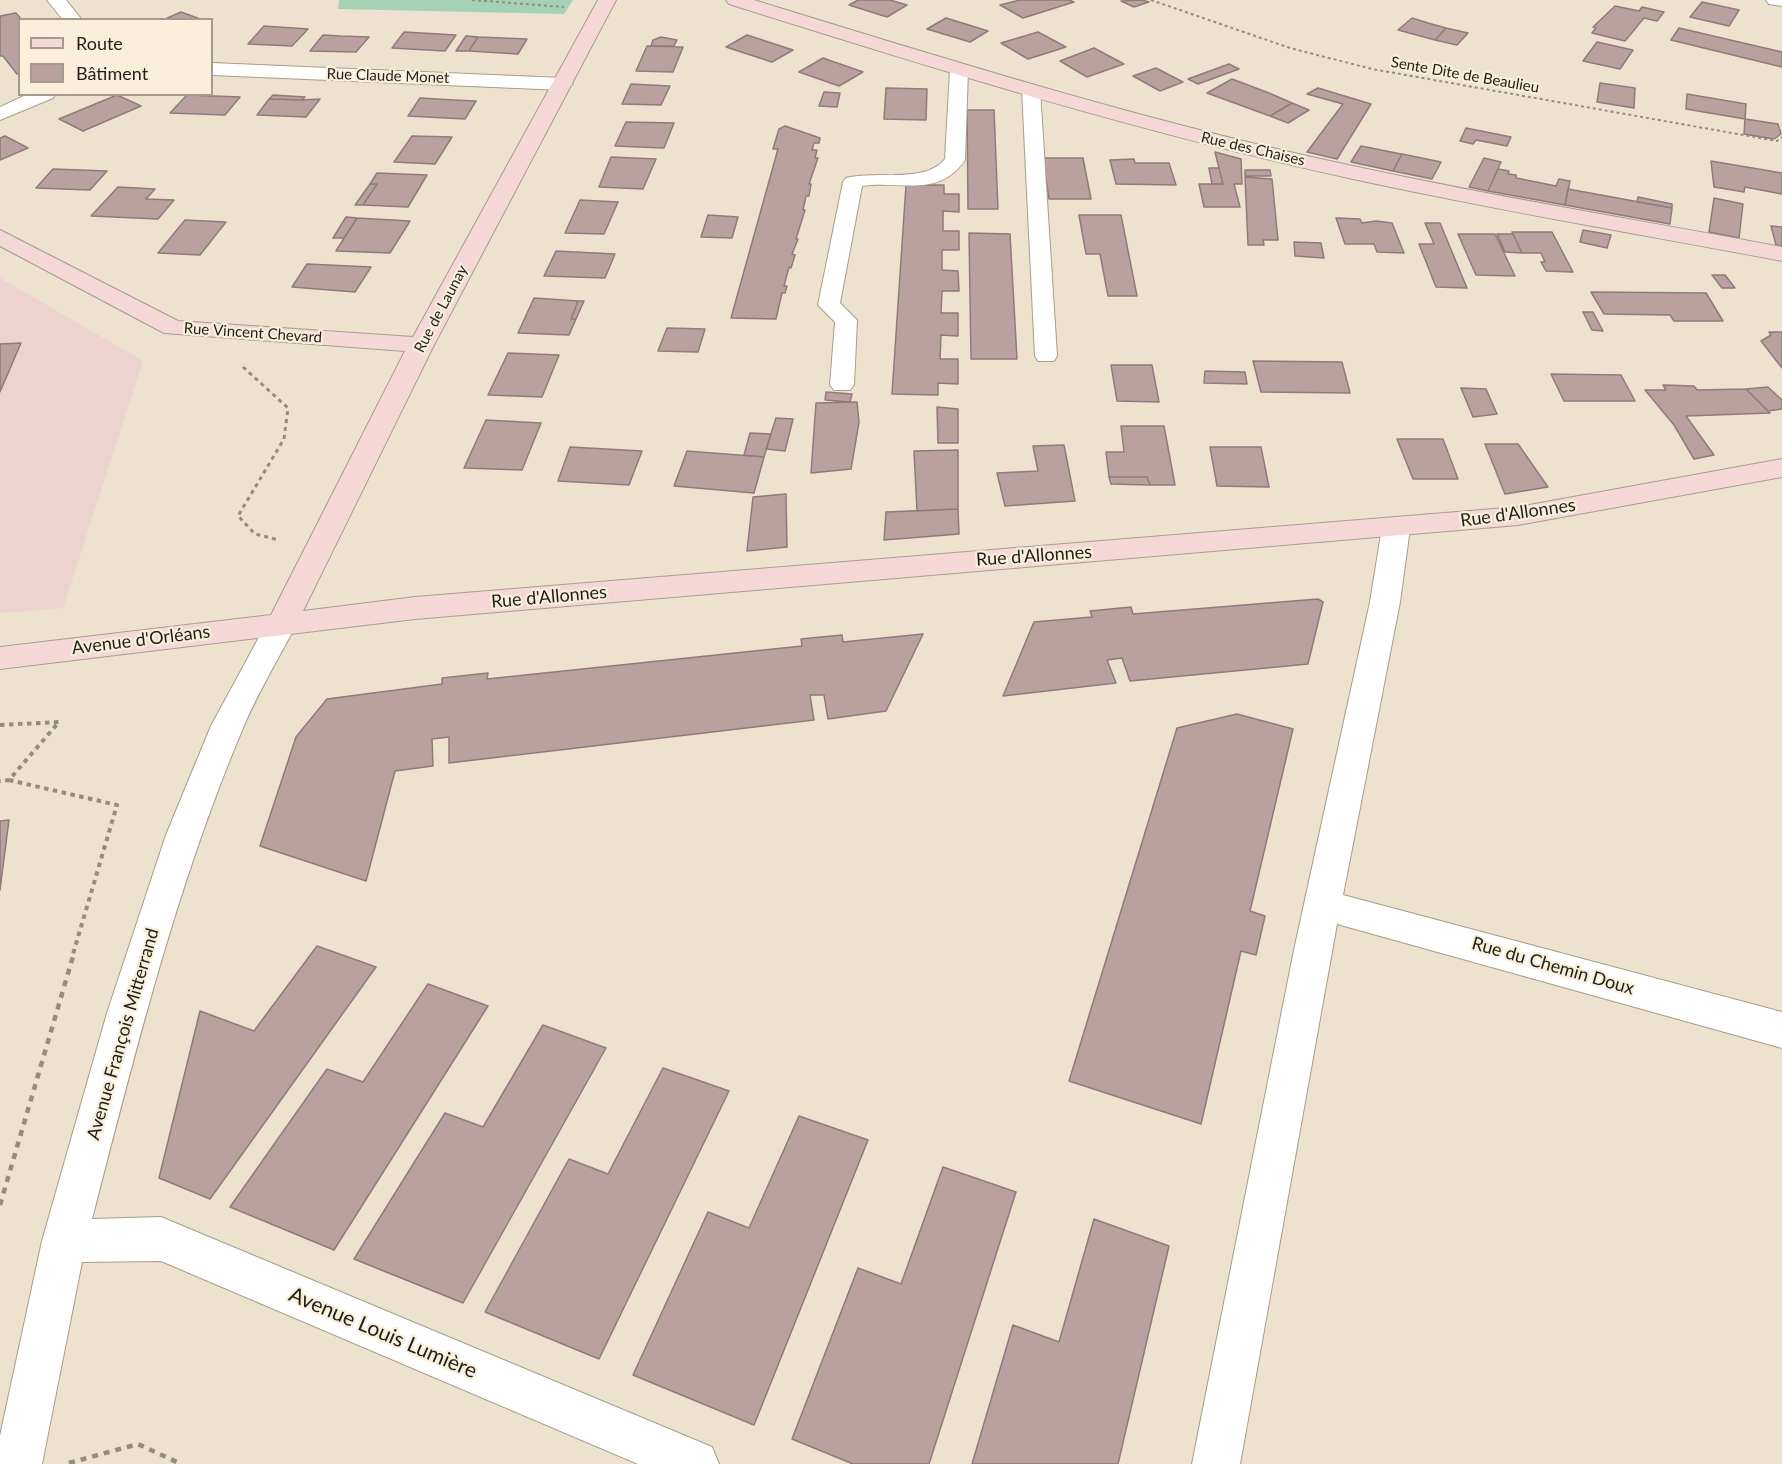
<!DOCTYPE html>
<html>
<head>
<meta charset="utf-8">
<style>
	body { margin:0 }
	#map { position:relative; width:1782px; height:1464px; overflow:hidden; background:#ece2cd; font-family:Lato,sans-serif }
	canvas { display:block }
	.legend { position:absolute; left:18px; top:18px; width:195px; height:78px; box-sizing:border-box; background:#f9efda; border:2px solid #a39b8c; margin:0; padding:8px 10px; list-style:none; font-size:18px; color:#221e17 }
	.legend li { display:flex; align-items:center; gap:12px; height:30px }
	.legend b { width:30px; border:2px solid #a39b8c }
</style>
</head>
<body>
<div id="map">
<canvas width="1782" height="1464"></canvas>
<ul class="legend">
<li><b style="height:8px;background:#f4d7d6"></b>Route</li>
<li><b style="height:16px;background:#baa1a0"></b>Bâtiment</li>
</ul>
</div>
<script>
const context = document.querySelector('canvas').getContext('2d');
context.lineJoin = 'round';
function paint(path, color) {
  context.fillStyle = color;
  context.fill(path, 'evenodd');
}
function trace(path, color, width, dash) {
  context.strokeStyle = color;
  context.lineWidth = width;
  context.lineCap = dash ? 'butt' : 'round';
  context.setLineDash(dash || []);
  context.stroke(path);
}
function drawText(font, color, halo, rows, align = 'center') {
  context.font = font + ' Lato,sans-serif';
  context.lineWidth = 4.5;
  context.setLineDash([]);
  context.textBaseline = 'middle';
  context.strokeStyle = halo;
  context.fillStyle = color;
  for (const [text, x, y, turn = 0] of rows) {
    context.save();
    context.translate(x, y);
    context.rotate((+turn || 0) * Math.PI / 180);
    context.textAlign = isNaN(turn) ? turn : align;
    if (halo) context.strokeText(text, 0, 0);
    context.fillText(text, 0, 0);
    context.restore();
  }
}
const industrial = new Path2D(`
	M0,278L143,361L63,608L0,613Z`);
const green = new Path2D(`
	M339,0H573L564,14L338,9Z`);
const building = new Path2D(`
	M858,0H890L907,5L887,17L849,5Z
	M1020,0H1069L1074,2L1023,18L1000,5Z
	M1142,0L1149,2L1134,7L1121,1Z
	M1702,2L1739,10L1729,26L1690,17Z
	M1615,6L1639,11L1642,7L1664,12L1657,21L1644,18L1625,41L1592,33L1596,28L1593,27Z
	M181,12L203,20H163Z
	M16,13L22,20H20V74H17L3,56H0V16Z
	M946,18L988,31L970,42L927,29Z
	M1412,18L1428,23L1446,28L1435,40L1398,30Z
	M264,26L308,29L292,46L248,44Z
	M1446,28L1468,33L1457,45L1435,40Z
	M1679,28L1782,52V67L1671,40Z
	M404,32L456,35L445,51L392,48Z
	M1038,32L1066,47L1028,59L1001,43Z
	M323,35L340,36L369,37L356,52L310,51Z
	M747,35L793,50L772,62L726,47Z
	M466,36L478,37L469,51H456Z
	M478,37L527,39L518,54L469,51Z
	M661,37L677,40L674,46H651L653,40Z
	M1597,42L1633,50L1620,69L1583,61Z
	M647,46L683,47L673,72L636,71Z
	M1094,48L1124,64L1087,77L1060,61Z
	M823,58L863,72L839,86L799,72Z
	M1229,64L1239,69L1198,84L1188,79Z
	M1156,68L1183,82L1160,91L1133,76Z
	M1232,79L1269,93L1292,103L1270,116L1207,93Z
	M1600,83L1635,88L1634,108L1597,102Z
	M631,84L670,86L661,105L622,104Z
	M886,88L927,89L926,120L884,119Z
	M1318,88L1371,104L1337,159L1307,152L1343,104L1307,94Z
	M824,92L840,93L837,107L819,106Z
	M1687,94L1746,104L1745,119L1686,109Z
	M117,95L141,106L83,131L59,119Z
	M187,95L240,97L225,115L170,113Z
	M273,95L305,97L302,100L269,99Z
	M420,98L454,100L476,101L465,119L408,116Z
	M269,99L302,100L320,99L306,117L257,115Z
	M1292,103L1309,110L1288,123L1270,116Z
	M967,110H994L998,209H968Z
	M1745,119L1778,124L1781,134L1774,139L1744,134Z
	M626,122L674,123L664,148L615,146Z
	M785,126L820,138L819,143H814L812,150H817L815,158H818L809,184H811L809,196H806L803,210H805L796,239H798L792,254L795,255L791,268L789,267L784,286H787L785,293H782L776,319L731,318L778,149H773L779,129Z
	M1466,128L1511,137L1507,146L1476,140L1473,144L1460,141Z
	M5,136L28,148L0,160V138Z
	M412,136L452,137L435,164L394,162Z
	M1361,146L1401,154H1402L1393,171L1351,162Z
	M1215,152L1241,159L1242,184H1234L1240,207H1204L1199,184H1223Z
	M1402,154L1441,162L1432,179L1393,171Z
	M611,157L656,159L643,189L599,187Z
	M1043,158H1083L1091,199H1049Z
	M1484,158L1501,162L1488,191L1469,187Z
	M1134,159L1135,163H1169L1176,185L1116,184L1110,160Z
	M1711,161L1782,173V194L1745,187L1744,192L1714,187Z
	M1209,168H1219L1223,184H1212Z
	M53,169L107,171L90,190L36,188Z
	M1498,169L1509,171L1508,174L1516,175V178L1556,186L1559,179L1570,181L1565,205L1488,191Z
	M1245,170H1270L1271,176H1245Z
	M377,173L427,175L408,207L363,205L377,184H370Z
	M1245,177L1272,179L1278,240H1263L1264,245H1248Z
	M370,184H377L363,205H355Z
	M906,185H944V194H959V212L943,211V231H959V250H942V270L958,271L959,291H942L941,313H958V336L941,335L940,359H958V384L938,383V395L892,394Z
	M118,187L155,189L146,199L174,200L158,219L91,216Z
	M1568,189L1672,208L1670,224L1565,205Z
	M1638,197L1672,204V208L1637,202Z
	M1714,198L1743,204L1739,238L1709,232Z
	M580,200L618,202L604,234L565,233Z
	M708,215L738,217L732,238L701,237Z
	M1079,215H1121L1137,296H1108L1100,254H1086Z
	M346,217L357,218L344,238H333Z
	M357,218L410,221L390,253L336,251Z
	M1336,218L1360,219L1362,223L1376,221L1392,223L1404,253L1377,252L1374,244H1345Z
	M185,220L226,222L200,255L158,253Z
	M1425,223H1440L1467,288L1436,287L1419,244H1434Z
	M1771,226L1782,227V246L1776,245Z
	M1583,230L1611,235L1607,248L1580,242Z
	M1512,232H1552L1573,272L1546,271L1541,262H1545L1541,253H1522Z
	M969,233L1010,234L1017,359H971Z
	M1458,234H1495L1515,276L1476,275Z
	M1497,234H1513L1522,253L1505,252Z
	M1294,242L1321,243L1324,258L1295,256Z
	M556,251L615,254L605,278L544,276Z
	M307,264L371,267L355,292L292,287Z
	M1712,275H1725L1735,288H1722Z
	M1591,292L1706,293L1723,321H1674L1670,315L1604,314Z
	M534,298L578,301L571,319H576L569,335L518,333Z
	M578,301H584L576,319H571Z
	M1583,312H1593L1603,331L1592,330Z
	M667,328L705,329L698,352L658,351Z
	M1769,332H1782V368L1761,341L1771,335Z
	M21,343L0,392V344Z
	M508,353L559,355L542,397L488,395Z
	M1253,361L1342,362L1350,393L1261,392Z
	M1111,365H1152L1159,402L1117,401Z
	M1205,371L1245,372L1247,384L1204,383Z
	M1551,374L1621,375L1635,401H1564Z
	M1663,385L1694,386L1697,390L1746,389L1770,413L1686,416L1714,455L1694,459L1674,425L1645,390H1666Z
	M1768,387L1782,400V409L1768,411L1746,389Z
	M1461,388L1486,389L1497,414L1473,417Z
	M826,392L852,394L850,402L825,400Z
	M857,402L859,422L851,469L811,473L816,403Z
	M937,407L958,409V443H938Z
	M776,418L793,419L785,451L766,449Z
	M486,420L541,423L522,470L464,468Z
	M1121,426H1164L1175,485H1150L1147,477H1109L1106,452H1124Z
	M750,433L771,434L764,457L744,455Z
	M1397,439H1443L1458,479H1413Z
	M1485,444H1518L1548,487L1505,494Z
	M1064,445L1075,501L1005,506L997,473L1038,471L1033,446Z
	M570,447L642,451L629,485L558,481Z
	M1210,447H1261L1269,487L1217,486Z
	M958,450V509L917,511L914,451Z
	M687,451L764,457L754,493L674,486Z
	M1109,477H1147L1150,485L1111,484Z
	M786,494L787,547L747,551L753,497Z
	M958,509L959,534L884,540L886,512Z
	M1318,599L1323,602L1308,664L1130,681L1122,658L1107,660L1116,683L1003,696L1034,622L1092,617L1090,611L1131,607L1133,614Z
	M923,634L886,711L828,719L824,695H810L814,720L449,763V737L432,739L433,766L395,771L366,881L260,846L296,737L327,699L442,684V678L488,673L487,679L802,646L801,639L842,635L843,642Z
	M1237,714L1293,729L1250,911L1265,916L1256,955L1241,951L1201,1124L1069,1081L1177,728Z
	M9,820L0,890V821Z
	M317,946L376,967L210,1199L159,1178L200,1011L254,1031Z
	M428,984L488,1006L334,1250L230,1207L327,1069L363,1082Z
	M543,1025L606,1048L463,1303L354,1259L445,1113L483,1127Z
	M663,1068L729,1091L599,1359L485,1312L569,1159L608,1174Z
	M799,1116L868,1140L754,1425L633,1375L708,1212L749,1228Z
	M943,1167L1016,1192L929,1464H853L792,1439L858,1268L901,1284Z
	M1094,1219L1169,1246L1118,1464H972L1013,1325L1059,1342Z`);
const pathFar3 = new Path2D(`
	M472,0L564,7
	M1151,0L1290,48L1372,69L1777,141L1782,137`);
const pathFar2 = new Path2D(`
	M243,367L288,408L284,439L238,516L255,534L279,540`);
const pathFar1 = new Path2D(`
	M0,725L59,722L9,780L0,781
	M9,780L117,805L73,954`);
const path = new Path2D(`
	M0,1205L74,953
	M69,1463L138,1444L181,1464`);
const lane = new Path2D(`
	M959,65L968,70L965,160C938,199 900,180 862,186L840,303L857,320L854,385L850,390H834L830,385L835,322L818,305L843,182L846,178C877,170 925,184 945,159L950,70Z
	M1031,85L1040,90L1057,356L1054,361H1038L1035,356L1022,90Z`);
const street = new Path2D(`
	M47,0H66L82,20H63Z
	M1766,0H1782V6L1769,4Z
	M212,63L563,78L573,84L563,90L212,75Z
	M28,94H56L53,98L0,120V107Z
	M1396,519L1406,521L1410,528L1400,602L1343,895L1782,1012V1048L1337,924L1240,1464H1192L1294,950L1370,602L1382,528L1386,521Z
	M282,612L293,615L297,623C279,658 258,692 243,728C176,886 135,1053 92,1219L161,1217L712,1447L719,1464H638L161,1261L82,1262L42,1464H0V1436L42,1241L107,1013L166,835L211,726L271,615Z`);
const secondary = new Path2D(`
	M598,0H616L434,345L303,611L415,597L1518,507L1782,459V477L1518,525L415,619L0,669V647L271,615L405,351L164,333L0,246V230L178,321L413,337Z
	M726,0H754C952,61 1150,123 1353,166C1495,197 1639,220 1782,247V261C1639,234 1495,210 1353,179C1142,133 935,69 729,4Z`);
const farStreetnames = [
	["Sente Dite de Beaulieu",1465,75,10],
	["Rue Claude Monet",388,76,2],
	["Rue des Chaises",1253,149,13],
	["Rue de Launay",441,309,-62],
	["Rue Vincent Chevard",253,333,4]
];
const streetNames = [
	["Rue d'Allonnes",1518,513,-8],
	["Rue d'Allonnes",1034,556,-4],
	["Rue d'Allonnes",549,597,-5],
	["Avenue d'Orléans",141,640,-7],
	["Rue du Chemin Doux",1553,966,16],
	["Avenue François Mitterrand",123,1034,-74]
];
const nearStreetnames = [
	["Avenue Louis Lumière",383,1333,23]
];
paint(industrial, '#edd2cf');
paint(green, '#a4d1b5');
paint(building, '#baa1a0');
trace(building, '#917a79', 1.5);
trace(lane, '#a79e8b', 2);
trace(street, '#a79e8b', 2);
trace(secondary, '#a79e8b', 2);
trace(pathFar3, '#948c7d', 2, [3, 3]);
trace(pathFar2, '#948c7d', 3, [4, 4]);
trace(pathFar1, '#948c7d', 4, [4.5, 4.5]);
trace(path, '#948c7d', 4.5, [6, 6]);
paint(lane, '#fff');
paint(street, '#fff');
paint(secondary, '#f4d7d6');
drawText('15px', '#221e17', '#f9efda', farStreetnames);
drawText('18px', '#221e17', '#f9efda', streetNames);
drawText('21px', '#221e17', '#f9efda', nearStreetnames);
</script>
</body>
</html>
